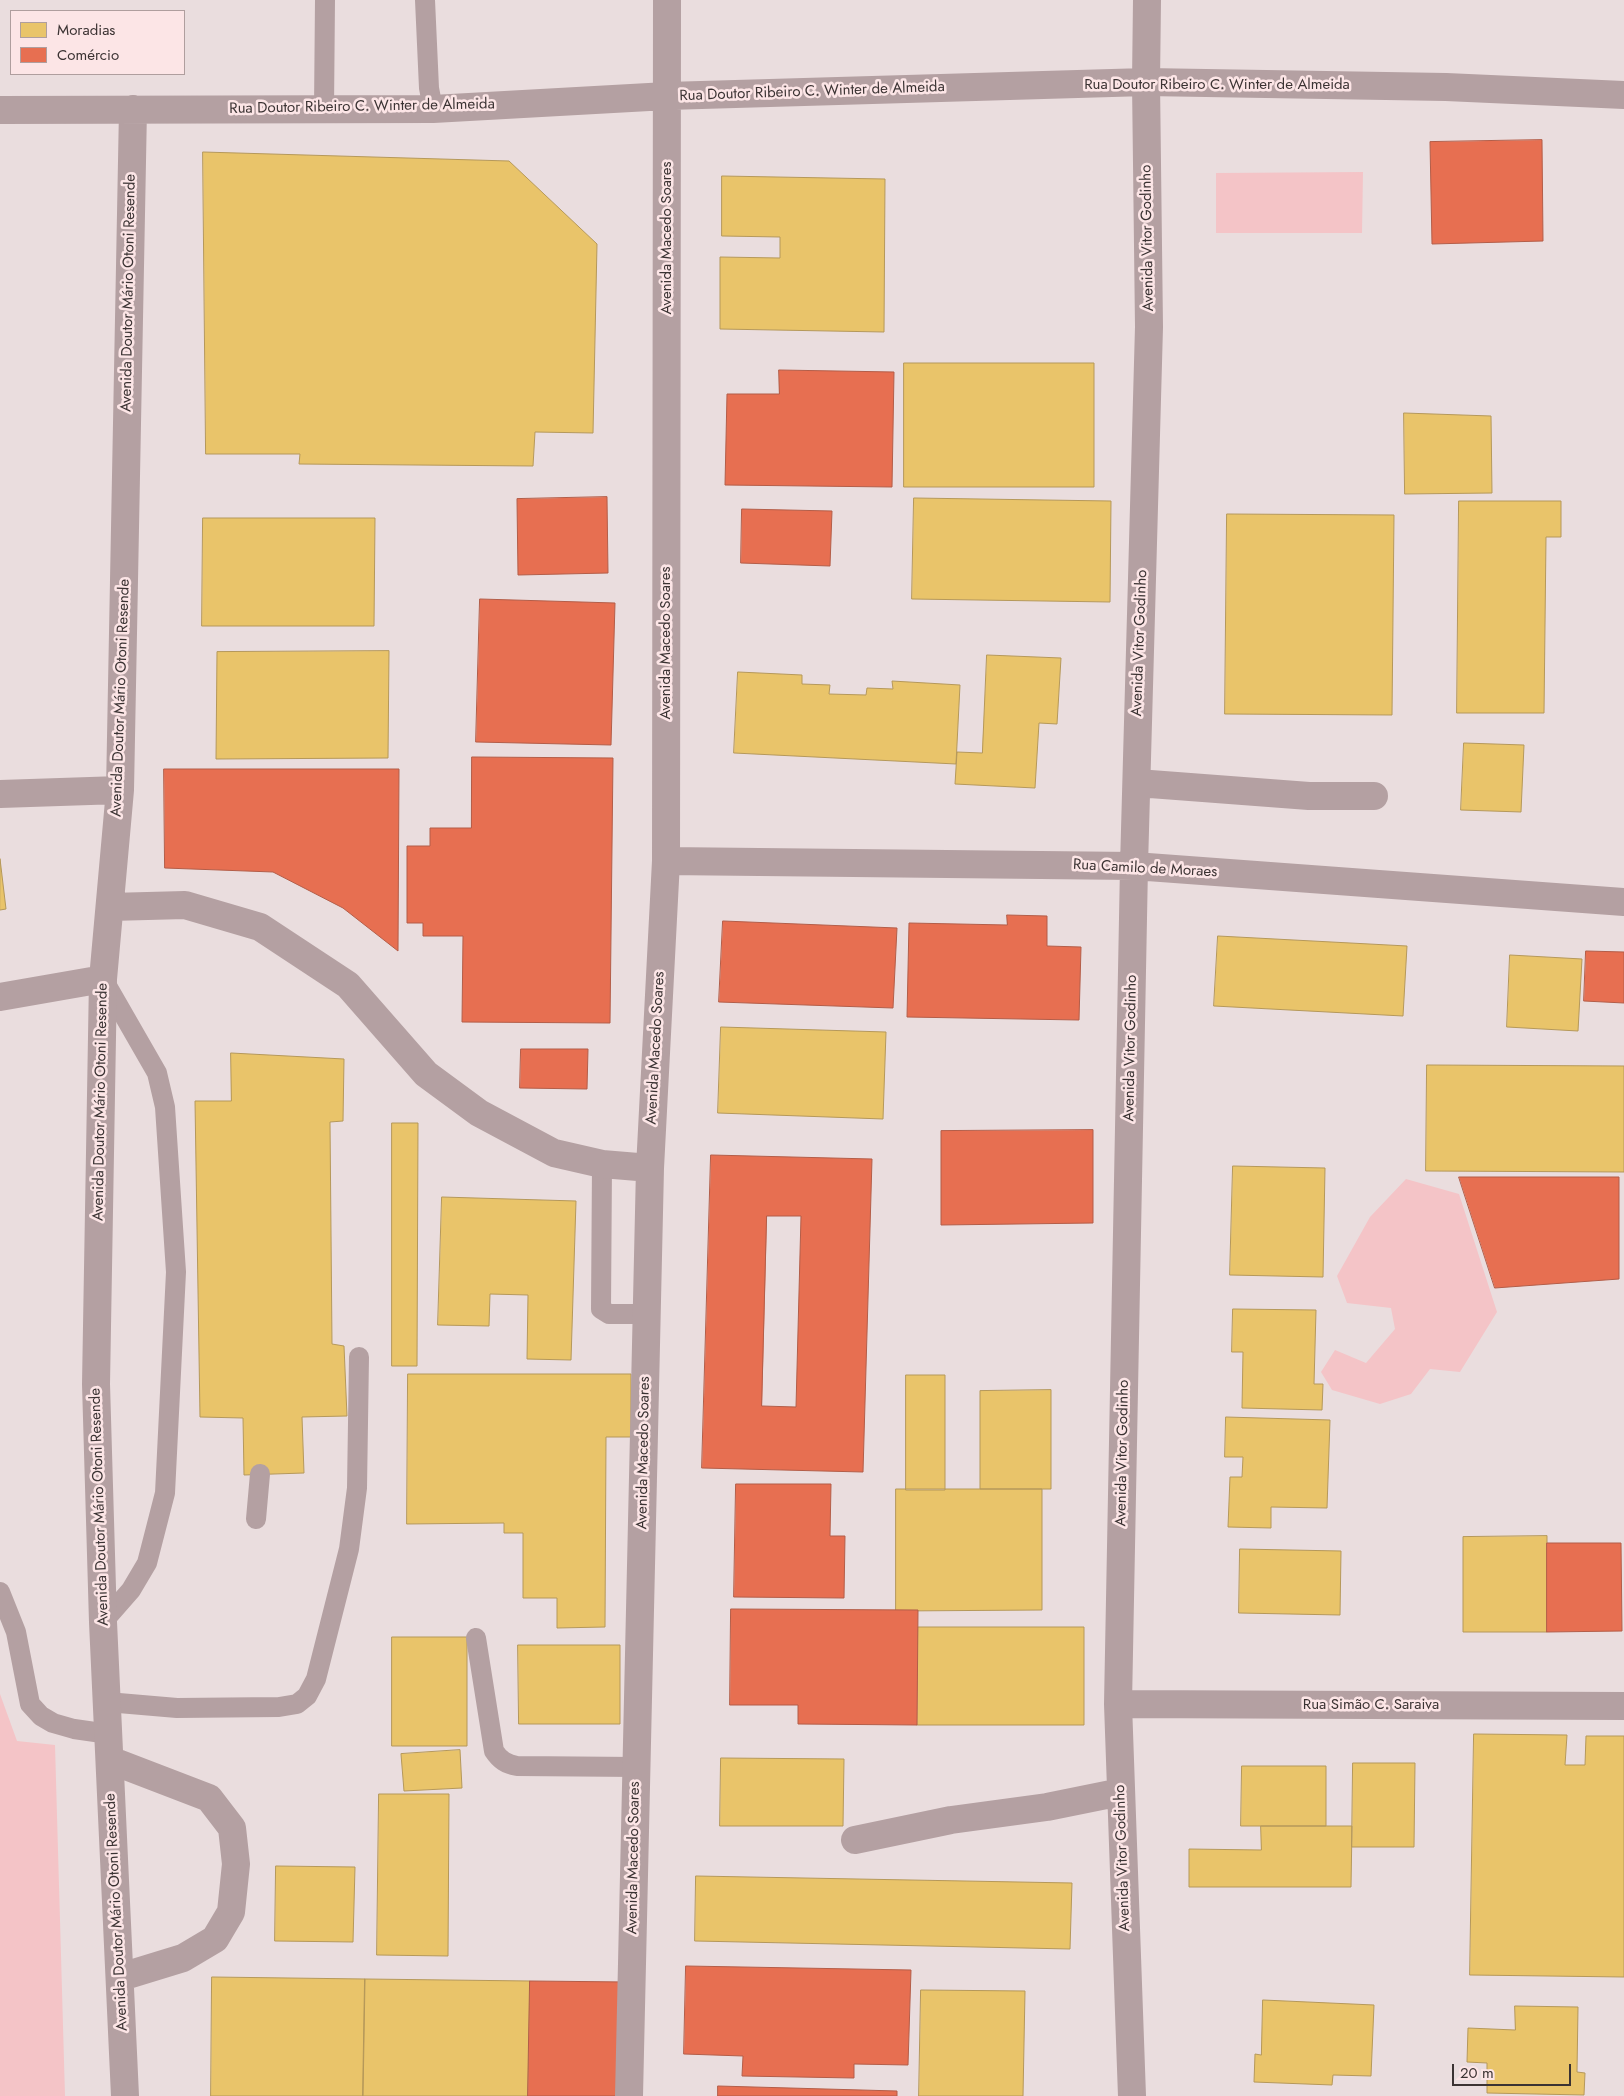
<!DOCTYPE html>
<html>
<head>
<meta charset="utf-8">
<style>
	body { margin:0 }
	#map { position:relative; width:1624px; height:2096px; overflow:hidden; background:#eaddde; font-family:Jost,sans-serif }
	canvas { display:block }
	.legend { position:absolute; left:10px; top:10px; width:175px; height:65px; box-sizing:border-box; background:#fce5e6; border:1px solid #af9e9e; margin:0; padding:6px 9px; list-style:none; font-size:15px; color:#3b3333 }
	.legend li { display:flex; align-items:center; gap:10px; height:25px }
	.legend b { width:25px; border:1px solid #af9e9e }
	.scale { position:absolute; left:1452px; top:2064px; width:119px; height:22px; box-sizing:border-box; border:2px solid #3b3333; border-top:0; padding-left:6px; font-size:15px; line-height:18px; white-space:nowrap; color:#3b3333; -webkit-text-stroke:4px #fce5e6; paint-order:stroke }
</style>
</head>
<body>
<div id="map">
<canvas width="1624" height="2096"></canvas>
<ul class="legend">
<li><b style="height:14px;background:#e9c46a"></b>Moradias</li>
<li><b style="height:14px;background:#e76f51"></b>Comércio</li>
</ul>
<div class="scale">20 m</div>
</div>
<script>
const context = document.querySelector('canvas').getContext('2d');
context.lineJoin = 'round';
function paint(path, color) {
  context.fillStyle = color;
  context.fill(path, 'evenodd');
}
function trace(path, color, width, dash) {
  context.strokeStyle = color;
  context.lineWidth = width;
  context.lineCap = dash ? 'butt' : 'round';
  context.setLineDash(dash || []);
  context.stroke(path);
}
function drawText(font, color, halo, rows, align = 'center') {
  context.font = font + ' Jost,sans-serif';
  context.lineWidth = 5;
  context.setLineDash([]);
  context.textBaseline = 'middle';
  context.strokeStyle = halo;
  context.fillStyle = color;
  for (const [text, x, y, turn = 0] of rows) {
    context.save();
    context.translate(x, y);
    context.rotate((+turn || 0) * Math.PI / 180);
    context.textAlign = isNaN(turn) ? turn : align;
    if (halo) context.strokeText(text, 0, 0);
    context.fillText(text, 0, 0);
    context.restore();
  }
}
const green = new Path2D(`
	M1363,172L1362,233H1216V173Z
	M1406,1179L1459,1194L1497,1312L1460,1372L1430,1369L1411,1394L1380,1404L1332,1390L1321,1372L1335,1350L1366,1363L1395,1329L1391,1308L1347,1303L1337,1276L1370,1217Z
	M0,1694L17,1741L55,1745L65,2096H0Z`);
const homes = new Path2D(`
	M203,152L509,161L597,244L593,433L535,432L533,466L299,464L300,454H206Z
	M722,176L885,179L884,332L720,329V257L780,258V237L722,236Z
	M904,363H1094V487H904Z
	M1404,413L1491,416L1492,493L1405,494Z
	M914,498L1111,501L1110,602L912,599Z
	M1459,501H1561V537H1546L1544,713H1457Z
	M1227,514L1394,515L1392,715L1225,714Z
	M203,518H375L374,626H202Z
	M389,651L388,758L216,759L217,652Z
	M987,655L1061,658L1057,724L1039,723L1035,788L955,784L957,752L982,753Z
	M738,672L802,675V684L830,685L829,694L866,695L867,688L893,689L892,681L960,685L956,764L734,753Z
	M1464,743L1524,745L1521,812L1461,810Z
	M0,859L6,909L0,910Z
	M1218,936L1407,946L1403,1016L1214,1006Z
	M1510,955L1582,959L1578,1031L1507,1027Z
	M721,1027L886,1032L883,1119L718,1113Z
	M231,1053L344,1059L343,1121L330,1122L332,1344L344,1346L347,1416L302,1417L304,1473L244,1475L243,1418L200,1417L195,1101H231Z
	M1427,1065L1624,1066V1172L1426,1171Z
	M392,1123H418L417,1366H392Z
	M1233,1166L1325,1168L1323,1277L1230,1275Z
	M442,1197L576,1201L571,1360L527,1359L528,1295L490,1294L489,1326L438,1325Z
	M1233,1309L1316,1310L1314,1384H1323L1322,1410L1242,1408L1243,1352H1232Z
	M408,1374H631V1437H606L605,1627L557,1628V1598H523V1533H504V1523L407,1524Z
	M906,1375H945V1490H906Z
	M1051,1390V1489H980V1391Z
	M1226,1417L1330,1420L1327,1508L1271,1507V1528L1228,1527L1230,1477H1242L1243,1457H1225Z
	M896,1489H1042V1610L896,1611Z
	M1547,1536V1632H1463V1537Z
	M1240,1549L1341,1551L1340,1615L1239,1613Z
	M918,1627H1084V1725H917Z
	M392,1637H467V1746H392Z
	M518,1645H620V1724H519Z
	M1474,1734L1567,1735L1565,1765H1585L1586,1736H1624V1977L1470,1975Z
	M460,1750L462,1788L404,1791L401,1754Z
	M721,1758L844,1759L843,1826H720Z
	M1353,1763H1415L1414,1847H1352Z
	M1242,1766H1326V1826H1241Z
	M379,1794H449L448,1956L377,1955Z
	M1261,1826H1352L1351,1887H1189V1849L1261,1850Z
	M276,1866L355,1867L353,1942L275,1941Z
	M696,1876L1072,1883L1070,1949L695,1941Z
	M212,1977L365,1979L363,2096H211Z
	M365,1979L530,1981L528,2096H363Z
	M921,1990L1025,1991L1023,2096H919Z
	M1263,2000L1374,2005L1371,2076L1333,2075L1332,2085L1254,2082L1255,2054L1261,2055Z
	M1515,2006L1578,2007L1577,2072L1585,2073L1584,2095L1487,2093V2063L1467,2062L1468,2028L1515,2030Z`);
const shops = new Path2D(`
	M1542,140L1543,241L1432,244L1430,142Z
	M779,370L894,372L892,487L725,485L727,394H779Z
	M607,497L608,573L518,575L517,499Z
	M742,509L832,511L830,566L741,563Z
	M480,599L615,603L611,745L476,742Z
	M472,757L613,758L610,1023L462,1022L463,936H423V923H407V846H430V828H471Z
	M164,769H399L398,951L343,908L273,872L165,868Z
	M1007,915L1047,916V946L1081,947L1079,1020L907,1017L909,923L1007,925Z
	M723,921L897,928L893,1008L719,1002Z
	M1586,951L1624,952V1003L1584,1001Z
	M521,1049H588L587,1089L520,1088Z
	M1093,1130V1223L941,1225V1131Z
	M711,1155L872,1159L863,1472L702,1468ZM767,1216H801L796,1407L762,1406Z
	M1459,1177H1619V1279L1495,1288Z
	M736,1484H831L830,1536H845L844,1598L734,1597Z
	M1547,1543H1621L1622,1631L1547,1632Z
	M731,1609L918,1610L917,1725L798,1724V1705H730Z
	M686,1966L911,1970L908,2065L854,2064V2078L742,2076L743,2056L684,2054Z
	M530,1981L627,1982L625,2096H528Z
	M718,2086L897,2091V2096H718Z`);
const service = new Path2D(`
	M425,0L429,88L433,109
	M324,109L325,0
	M602,1164L601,1309L609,1314H648
	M256,1519L260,1474
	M0,1592L16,1632L30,1704L41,1716L53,1723L74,1729L109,1734
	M103,1622L131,1590L147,1563L165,1493L176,1272L165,1107L157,1073L103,979
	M476,1638L494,1751C500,1760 506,1764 517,1766L636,1767
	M107,1702L177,1708L279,1707L297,1704L307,1696L316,1679L349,1549L357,1488L359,1357`);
const minor = new Path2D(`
	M0,110L433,109L667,96L1146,82L1446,87L1624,95
	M1137,783L1309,796H1374
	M0,794L120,790
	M666,861L1134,866L1624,902
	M110,907L185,905L260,927L348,985L426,1074L479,1113L554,1153L602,1164L650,1168
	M0,997L103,979
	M1118,1704L1624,1706
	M110,1760L209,1798L232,1828L236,1864L231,1912L215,1939L183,1958L121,1977
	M855,1840L951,1820L1047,1807L1121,1792
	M125,2096L103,1622L96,1384L103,979L120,790L133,109
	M629,2096L650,1168L666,861L667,0
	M1132,2096L1118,1704L1134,866L1149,327L1146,82L1147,0`);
const streetNames = [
	["Rua Doutor Ribeiro C. Winter de Almeida",1217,85],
	["Rua Doutor Ribeiro C. Winter de Almeida",812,92,-2],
	["Rua Doutor Ribeiro C. Winter de Almeida",362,107,-1],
	["Avenida Macedo Soares",667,238,-90],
	["Avenida Vitor Godinho",1148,238,-91],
	["Avenida Doutor Mário Otoni Resende",129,293,-89],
	["Avenida Macedo Soares",666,643,-90],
	["Avenida Vitor Godinho",1140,643,-88],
	["Avenida Doutor Mário Otoni Resende",121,698,-88],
	["Rua Camilo de Moraes",1145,869,3],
	["Avenida Macedo Soares",656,1048,-87],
	["Avenida Vitor Godinho",1131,1048,-89],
	["Avenida Doutor Mário Otoni Resende",101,1102,-89],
	["Avenida Macedo Soares",644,1453,-89],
	["Avenida Vitor Godinho",1123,1453,-89],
	["Avenida Doutor Mário Otoni Resende",100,1507,-92],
	["Rua Simão C. Saraiva",1371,1705],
	["Avenida Macedo Soares",634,1858,-89],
	["Avenida Vitor Godinho",1123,1858,-92],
	["Avenida Doutor Mário Otoni Resende",117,1912,-93]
];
paint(green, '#f4c4c7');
paint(homes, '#e9c46a');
trace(homes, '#b5985a', 1);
paint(shops, '#e76f51');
trace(shops, '#b35d48', 1);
trace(service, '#b4a0a2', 20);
trace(minor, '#b4a0a2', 28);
drawText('15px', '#3b3333', '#fce5e6', streetNames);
</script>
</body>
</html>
